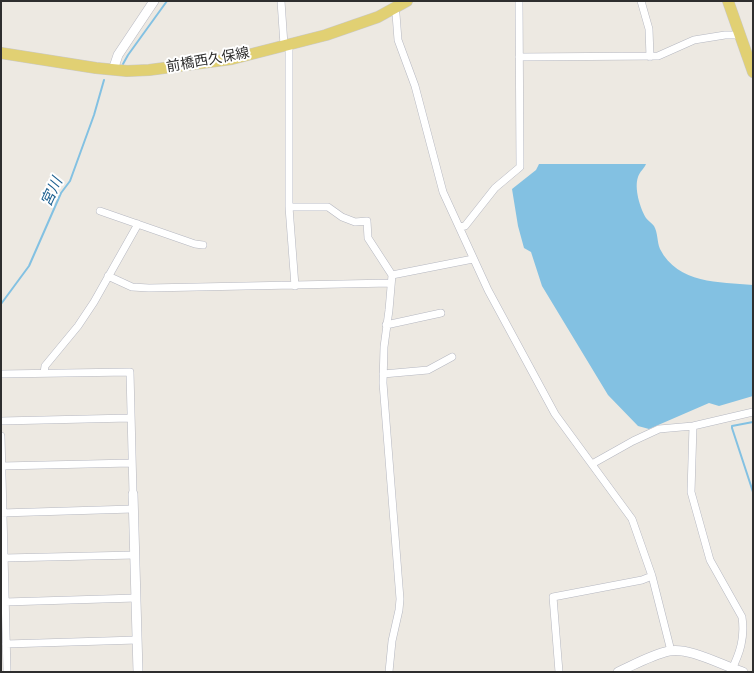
<!DOCTYPE html>
<html>
<head>
<meta charset="utf-8">
<style>
	body { margin:0 }
	#map { position:relative; width:754px; height:673px; overflow:hidden; background:#ede9e2; font-family:Mulish,sans-serif }
	canvas { display:block }
	.frame { position:absolute; inset:0; border:2px solid #2e2e2e; pointer-events:none }
</style>
</head>
<body>
<div id="map">
<canvas width="754" height="673"></canvas>
<div class="frame"></div>
</div>
<script>
const context = document.querySelector('canvas').getContext('2d');
context.lineJoin = 'round';
function paint(path, color) {
  context.fillStyle = color;
  context.fill(path, 'evenodd');
}
function trace(path, color, width, dash) {
  context.strokeStyle = color;
  context.lineWidth = width;
  context.lineCap = dash ? 'butt' : 'round';
  context.setLineDash(dash || []);
  context.stroke(path);
}
function drawText(font, color, halo, rows, align = 'center') {
  context.font = font + ' Mulish,"Noto Sans JP",sans-serif';
  context.lineWidth = 4;
  context.setLineDash([]);
  context.textBaseline = 'middle';
  context.strokeStyle = halo;
  context.fillStyle = color;
  for (const [text, x, y, turn = 0] of rows) {
    context.save();
    context.translate(x, y);
    context.rotate((+turn || 0) * Math.PI / 180);
    context.textAlign = isNaN(turn) ? turn : align;
    if (halo) context.strokeText(text, 0, 0);
    context.fillText(text, 0, 0);
    context.restore();
  }
}
const water = new Path2D(`
	M539,164H646C644,169 640,171 638,177C634,188 640,208 646,218C648,221 652,223 654,226C658,233 657,242 660,249C678,284 719,282 753,285V396L719,406L709,403L649,429L638,426L608,395L542,286L531,252L524,248L518,226L512,189L536,170Z`);
const stream = new Path2D(`
	M123,64L128,55L167,1
	M1,304L29,266L61,193L70,181L94,115L104,80
	M753,422L732,426V428L753,492`);
const minor = new Path2D(`
	M281,1L284,45
	M641,1L649,29L650,57
	M394,9L396,14L398,40L415,86L443,192L488,290L555,414L632,519L652,576L671,651
	M289,44V207L295,286
	M519,57L658,56L694,40L725,35H740
	M289,207H328L342,217L355,222L367,221L368,238L392,275L389,310L384,347L383,383L400,599L399,610L392,641L389,672
	M100,211L195,244L203,245
	M460,227L465,226L495,188L520,167L519,1
	M392,275L473,259
	M108,276L132,287L149,288L391,283
	M386,325L441,313
	M44,373L45,366L78,326L94,302L138,224
	M1,374L130,372L133,494
	M383,374L428,370L452,357
	M1,421L130,418
	M693,426L691,492L710,560L742,617C745,638 740,653 731,671
	M1,436L7,672
	M592,464L633,441L659,429L693,426L753,412
	M2,466L131,463
	M1,513L133,509
	M4,558L135,555
	M5,602L136,598
	M6,644L137,640
	M559,672L553,597L642,580L652,576`);
const tertiary = new Path2D(`
	M113,70L118,55L154,1
	M133,494L138,672
	M618,672C634,665 651,655 669,651C690,647 723,666 743,672`);
const primary = new Path2D(`
	M728,1L753,72
	M1,53L96,68L127,71L149,70L232,59L326,35L378,17L407,1`);
const streetNames = [
	["前橋西久保線",208,60,-10]
];
const waterNames = [
	["宮川",52,192,-65]
];
paint(water, '#83c1e2');
trace(stream, '#83c1e2', 2);
trace(minor, '#b5b7c0', 8);
trace(tertiary, '#b5b7c0', 10);
trace(primary, '#c9c9c9', 12);
trace(minor, '#fff', 7);
trace(tertiary, '#fff', 9);
trace(primary, '#e1d073', 11);
drawText('14px', '#2e2e2e', '#fff', streetNames);
drawText('italic 15px', '#1e6191', '#fff', waterNames);
</script>
</body>
</html>
